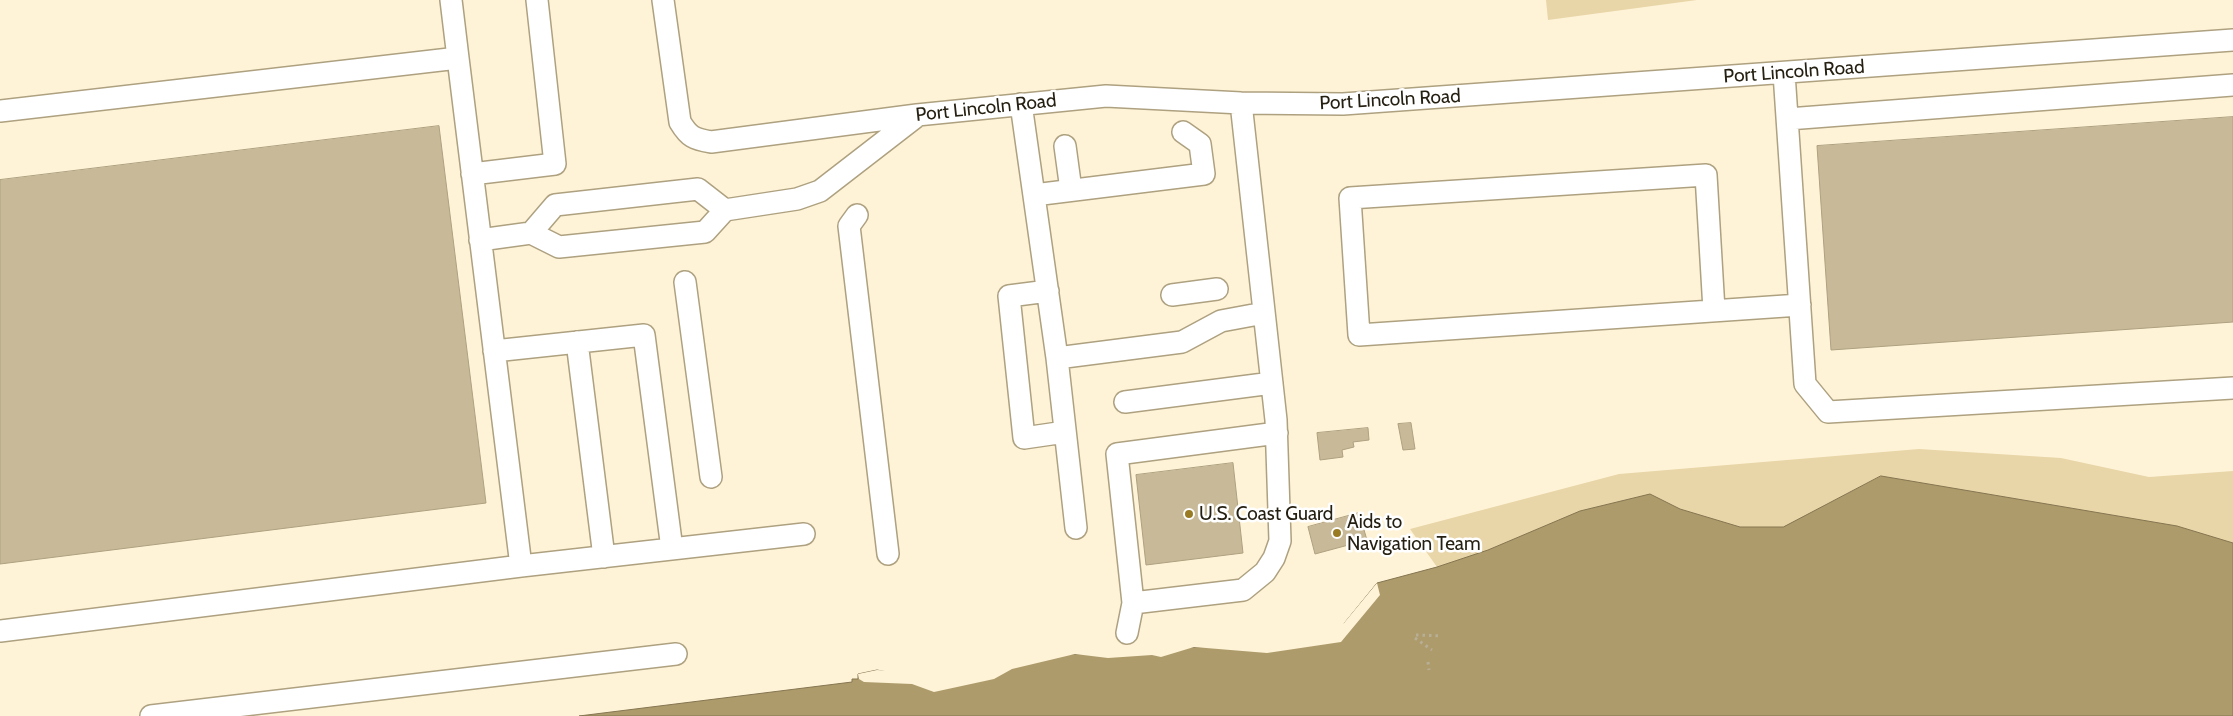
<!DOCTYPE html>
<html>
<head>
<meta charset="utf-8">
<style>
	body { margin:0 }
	canvas { display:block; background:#fef3d7 }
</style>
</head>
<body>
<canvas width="2233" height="716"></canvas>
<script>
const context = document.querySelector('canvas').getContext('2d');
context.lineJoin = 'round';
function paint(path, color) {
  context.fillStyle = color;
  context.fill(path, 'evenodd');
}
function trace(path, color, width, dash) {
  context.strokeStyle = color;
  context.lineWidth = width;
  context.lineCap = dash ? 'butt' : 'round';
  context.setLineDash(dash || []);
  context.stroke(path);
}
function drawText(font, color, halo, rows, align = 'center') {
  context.font = font + ' Cabin,sans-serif';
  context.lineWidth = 5;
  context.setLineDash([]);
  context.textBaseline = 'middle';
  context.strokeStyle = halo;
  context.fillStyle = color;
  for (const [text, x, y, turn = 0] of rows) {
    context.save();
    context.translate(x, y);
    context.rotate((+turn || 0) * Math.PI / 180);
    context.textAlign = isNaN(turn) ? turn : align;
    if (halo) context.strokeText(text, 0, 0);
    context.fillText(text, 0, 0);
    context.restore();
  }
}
const green = new Path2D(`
	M1546,0H1697L1548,20Z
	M1919,449L2061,458L2149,477L2233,471V607L1377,583L1437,567L1410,529L1619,474Z`);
const water = new Path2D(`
	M1881,476L2177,526L2233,543V716H579L852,682V679H858V674L877,670L929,680L1024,657L1251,644L1337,632L1377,583L1437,567L1488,550L1580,511L1650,494L1680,509L1740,527H1783Z`);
const pier = new Path2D(`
	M1377,583L1380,595L1341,642L1267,653L1194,647L1161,657L1152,655L1108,658L1075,654L1012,669L994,679L934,692L912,684L864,682L859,679L858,674L877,670L892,671L928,677L1024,655L1073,647L1231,639L1251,641L1336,630L1341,624L1344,623Z`);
const building = new Path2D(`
	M2233,117V322L1831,350L1817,146Z
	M439,126L486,503L0,564V180Z
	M1411,423L1415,449L1403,450L1398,424Z
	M1368,428L1369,440L1353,442L1354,447L1342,450L1343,457L1320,460L1317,433Z
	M1233,463L1243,553L1146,565L1136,475Z
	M1359,513L1367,540L1315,554L1308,527Z`);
const path = new Path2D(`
	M1416,635L1442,636
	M1415,638L1432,650
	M1428,662L1429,670`);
const minor = new Path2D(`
	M451,0L458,58
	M663,0L680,122C689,137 694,139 711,142L917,115L1106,96L1241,103L1343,104L2233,40
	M1784,73L1805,384L1828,412L2233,388
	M1021,104L1057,358L1182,342L1221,321L1264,313
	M0,111L458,58L521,566L0,631
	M1788,119L2233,85
	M1065,146L1071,190
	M472,174L555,164L537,0
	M1034,195L1204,174L1200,144L1183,132
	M857,215L849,226L888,554
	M531,233L555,205L698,189L725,210
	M480,240L531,233L559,247L705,232L725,210L797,199L820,191L917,116
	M685,282L711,477
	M1048,291L1009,296L1024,438L1065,432
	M1172,295L1217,289
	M1714,310L1706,175L1350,198L1359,335L1800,305
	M577,342L604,557
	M494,351L644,335L672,549
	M1057,358L1076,528
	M1125,402L1272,383
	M521,566L804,534
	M1133,603L1243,590L1265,572L1274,558L1280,541L1276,420L1241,103
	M1127,633L1133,603L1117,454L1277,433
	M151,716L676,654`);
const markers = [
	[1189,514,5,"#997b24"],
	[1337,533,5,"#997b24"]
];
const streetNames = [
	["Port Lincoln Road",1794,72,-4],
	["Port Lincoln Road",1390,100,-3],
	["Port Lincoln Road",986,108,-6]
];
const poiNames = [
	["U.S. Coast Guard",1199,514],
	["Aids to",1347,522],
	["Navigation Team",1347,544]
];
paint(green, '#e9d6a8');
paint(water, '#ae9b6c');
trace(water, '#857651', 1);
paint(pier, '#fef3d7');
paint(building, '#c8ba98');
trace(building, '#aea180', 1);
trace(minor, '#aea180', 24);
trace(path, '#b8af97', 3, [2.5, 4]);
trace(minor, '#fff', 21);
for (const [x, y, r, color] of markers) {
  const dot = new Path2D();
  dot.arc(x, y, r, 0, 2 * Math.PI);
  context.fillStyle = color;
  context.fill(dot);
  trace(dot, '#fff', 2);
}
drawText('19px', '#252012', '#fff', streetNames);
drawText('19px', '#252012', '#fff', poiNames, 'left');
</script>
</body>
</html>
